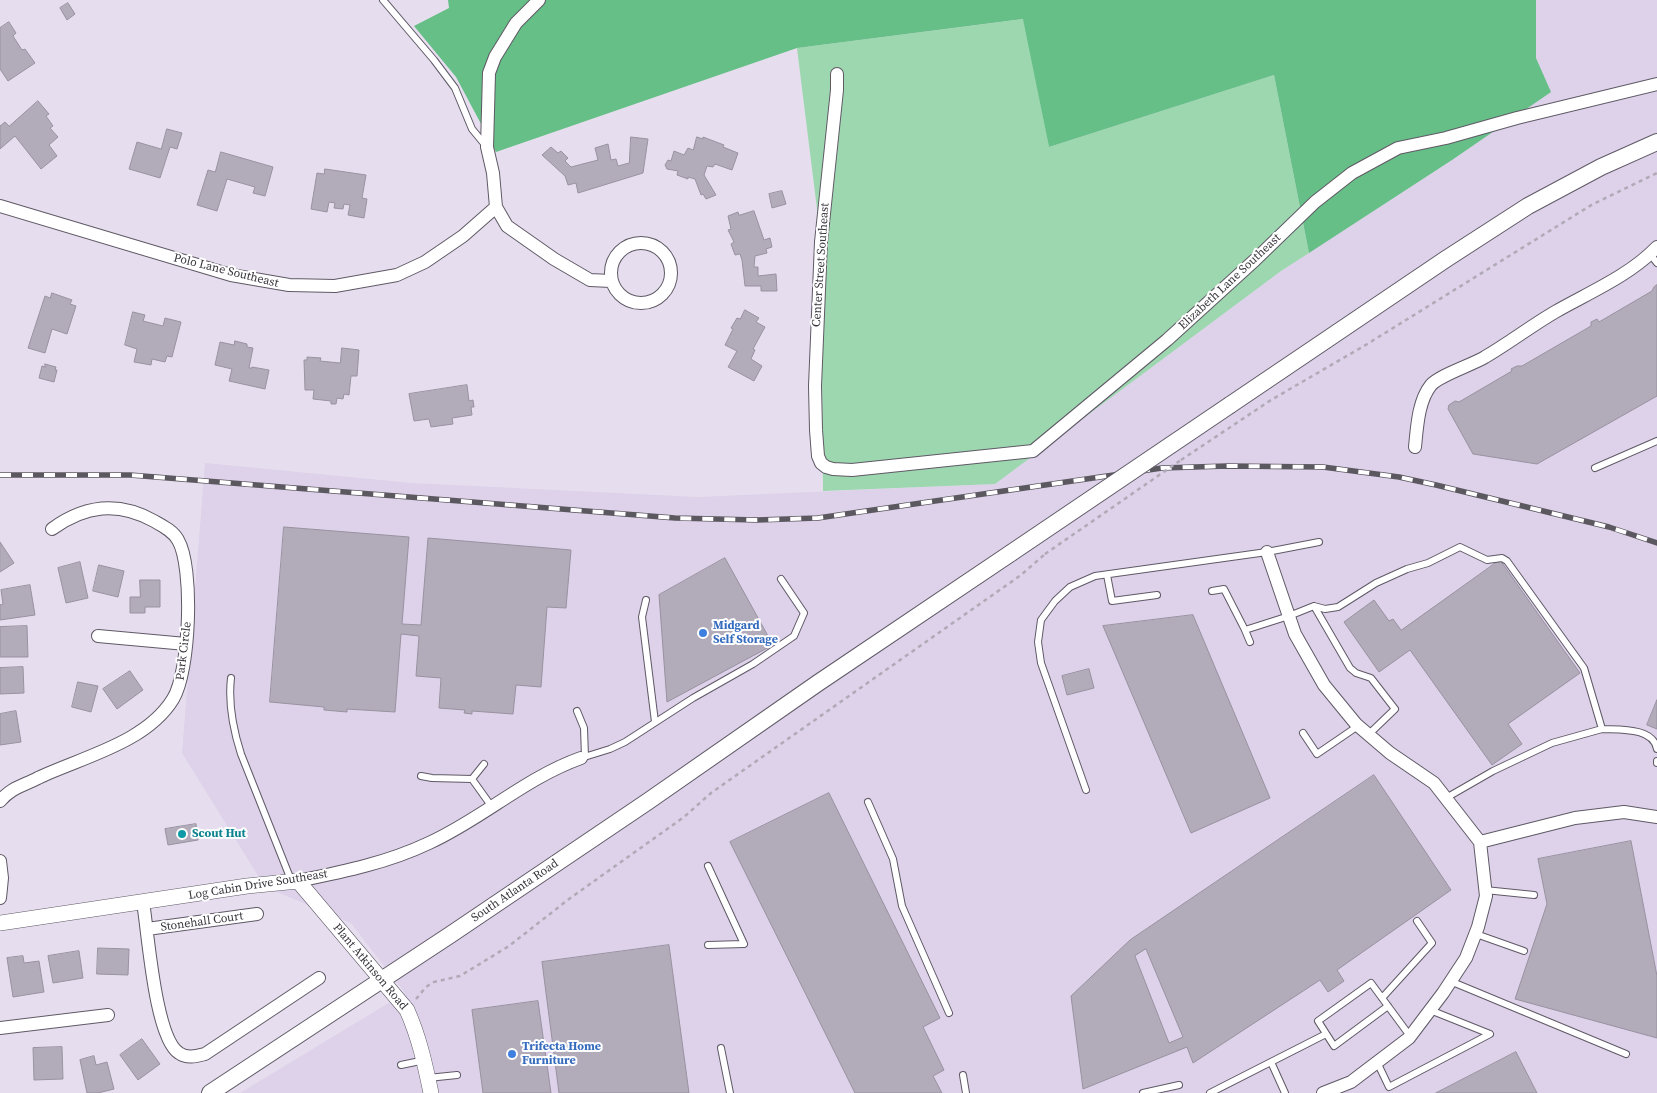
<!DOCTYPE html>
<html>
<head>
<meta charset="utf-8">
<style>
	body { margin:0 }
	canvas { display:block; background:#e6deee }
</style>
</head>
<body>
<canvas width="1657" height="1093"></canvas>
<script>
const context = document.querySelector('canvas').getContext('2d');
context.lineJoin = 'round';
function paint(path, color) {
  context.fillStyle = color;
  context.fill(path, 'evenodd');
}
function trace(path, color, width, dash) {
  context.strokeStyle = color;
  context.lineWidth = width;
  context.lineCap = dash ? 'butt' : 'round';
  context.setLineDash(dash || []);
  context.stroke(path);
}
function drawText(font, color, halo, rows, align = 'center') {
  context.font = font + ' "Source Serif 4",serif';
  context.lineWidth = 4;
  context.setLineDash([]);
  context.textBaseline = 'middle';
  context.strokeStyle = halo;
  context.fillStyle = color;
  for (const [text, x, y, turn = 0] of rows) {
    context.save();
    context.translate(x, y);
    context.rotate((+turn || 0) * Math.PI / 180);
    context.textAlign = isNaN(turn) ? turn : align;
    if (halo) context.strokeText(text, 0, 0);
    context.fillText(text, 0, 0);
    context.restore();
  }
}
const built = new Path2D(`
	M1536,0H1657V1093H240L405,993L351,923L265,887L182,753L205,463L412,483L698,497L995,484L1281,271L1452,160L1550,91L1536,58Z`);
const green = new Path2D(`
	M1024,19L1049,147L1274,75L1309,253L1281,271L995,484L823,491L821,241L797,48Z`);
const forest = new Path2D(`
	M448,0H1536V58L1551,92L1452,160L1309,253L1274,75L1049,147L1023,19L797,48L496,152L456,77L414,26L449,8Z`);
const building = new Path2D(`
	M68,3L75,14L67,20L60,8Z
	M9,22L16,33L13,36L22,50L25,49L35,63L8,81L0,69V28Z
	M38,101L49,114L46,116L53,126L50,128L58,137L49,145L57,156L41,169L15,136L0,149V126L5,122L9,126Z
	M167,129L182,133L177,149L170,147L160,178L129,169L137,142L161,149Z
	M631,137L648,139L643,173L578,193L576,183L568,185L565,176L542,155L551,147L558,153L561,151L568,158L565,161L571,167L598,160L595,148L608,144L611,160L616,159L618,166L629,163Z
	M697,137L703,139V137L724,145L723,147L738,153L732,170L715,164L713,167L707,166L704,175L716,195L706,199L703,194L701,195L695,179L688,177V179L677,175L678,171L667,169L665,165L668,160L671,161L674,151L684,155L688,148L693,150Z
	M221,152L273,167L265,196L253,193L255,187L227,179L217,211L197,205L208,170L215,172Z
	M325,169L366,175L362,198L367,199L364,218L348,215L350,205L344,204L343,209L334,208L335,203L329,202L327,212L311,209L317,173L324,174Z
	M782,191L786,204L772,208L769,194Z
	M754,211L764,240L770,238L772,247L766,249L767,253L755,256L754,267H758V276L776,274L777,291H761V286H745L742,260L740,254L735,255L731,244L734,242L728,230L731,229L728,216L738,212L739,215Z
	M1657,285V396L1537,464L1473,454L1448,409L1449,405L1455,401L1459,402L1512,371L1511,369L1517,366H1522L1591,326V322L1597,319L1599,322L1652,291L1654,287Z
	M52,293L72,300L70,304L76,306L67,334L52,329L45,353L28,348L45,296L50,298Z
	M745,310L759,318L756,322L765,327L753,349L755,350L751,359L762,366L754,381L728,367L737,351L725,345L733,329L731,328L737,318L740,319Z
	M133,312L145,315L143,321L163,326L165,318L181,322L172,357L167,356L165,362L152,359L151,365L134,362L137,349L125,345Z
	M235,341L247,344V347L253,348L249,368H252V367L269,370L265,389L229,381L232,369L215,365L220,342L234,345Z
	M342,348L359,350L357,376H351L349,395L344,394L343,399L337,398L336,404H331V401L313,399L314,390H305L304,360H307V357L321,358L320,361L340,363Z
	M45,364L56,367L55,370H57L54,382L39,378L42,366L45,367Z
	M467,385L469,401L473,400L474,407H471L472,415L452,418L453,424L431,427L429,419L414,421L409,394Z
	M284,527L409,537L402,624L421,625L428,538L571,550L566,608L547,607L541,687L516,685L513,714L472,711V714L464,713L465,710L439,708L441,678L416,676L419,636L401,634L395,712L347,709V712L324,710V707L270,702Z
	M0,542L14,563L0,572Z
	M725,558L773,645L667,702L659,595Z
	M1500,560L1580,673L1508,724L1522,744L1492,765L1410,650L1379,672L1344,622L1374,600L1389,621L1393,619L1401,630Z
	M80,562L88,598L66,603L58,568Z
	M99,565L124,571L118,597L93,591Z
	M140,580H160V607H145V613H130V597H140Z
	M30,585L35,615L0,620V605L3,604L1,590Z
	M1193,615L1270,798L1191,833L1103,626Z
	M27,626L28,657H0V627Z
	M23,667L24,693L0,694V668Z
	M1089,669L1094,688L1067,695L1062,676Z
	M130,671L143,690L117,709L103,689Z
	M78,682L98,686L91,712L72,707Z
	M1657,700V729L1647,725Z
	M16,711L21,742L0,745V714Z
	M1374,775L1451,890L1337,970L1344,981L1328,992L1320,980L1193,1063L1187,1047L1083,1089L1071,996L1130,940ZM1146,949L1183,1037L1169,1043L1135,956Z
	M829,793L940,1018L923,1027L944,1070L933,1076L942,1093H855L730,842Z
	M196,824L198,840L168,845L165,829Z
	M1631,841L1657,976V1038L1515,999L1547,904L1538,859Z
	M669,945L689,1093H559L542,962Z
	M98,948L129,949L128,975L97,974Z
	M79,951L83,978L53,983L48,956Z
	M23,956L24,963L39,961L44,992L13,997L7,958Z
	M538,1001L551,1093H483L472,1010Z
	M142,1039L160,1064L138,1080L120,1055Z
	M62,1047L63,1079L34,1080L33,1048Z
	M1516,1052L1537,1093H1436Z
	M94,1056L96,1065L107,1062L114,1089L98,1093H87L80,1060Z`);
const path = new Path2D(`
	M1181,460L1271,400L1364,346L1593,204L1657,173
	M416,999L426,987L434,982L460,976L509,946L569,899L684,817L711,793L1021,575L1045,554`);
const service = new Path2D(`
	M383,0L434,60L455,88L472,129L486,146
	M1650,254L1657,263
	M1595,468L1657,441
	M1107,575L1112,601L1157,595
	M1212,591L1224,589L1245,630
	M646,600L642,617L655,722
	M1314,606L1325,609L1338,607L1376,583L1407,569L1428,563L1460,547L1487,560L1502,558L1507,561L1584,668L1602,729L1552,743L1493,771L1446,798
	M1250,642L1245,630L1289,616L1314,606L1350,668L1356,673L1371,678L1395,709L1368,735
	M231,678C228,704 233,729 241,754L291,880
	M577,711L584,728L585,757
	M1602,729C1619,730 1653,727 1657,749
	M1303,733L1317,754L1358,726
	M581,758L610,749L625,742L693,698L753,664L794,636L804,613L781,579
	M1657,761V763
	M421,776L432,778L472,779L492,807
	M472,779L484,764
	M1086,790L1041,663L1038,642L1041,620L1055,601L1070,587L1095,576L1267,552L1319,542
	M868,802L893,859L902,906L949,1013
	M708,866L744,944L708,945
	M1485,890L1534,895
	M1476,934L1524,951
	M1450,981L1626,1054
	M1382,998L1432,943L1417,921
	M1388,1006L1334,1046L1318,1021L1371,983L1410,1036
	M721,1048L730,1093
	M1271,1062L1285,1093
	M1377,1062L1389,1087L1490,1034L1430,1010
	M401,1065L425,1060
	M963,1075L966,1093
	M428,1078L457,1075
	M1143,1093L1179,1085
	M1210,1093L1326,1034`);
const minor = new Path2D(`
	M539,0L516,23L495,57L489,73L487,147L493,173L496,207L507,226L554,259L590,280L611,281
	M837,74V90L821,242L815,386L816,430L818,456L821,463L826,467L833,469L852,470L1033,451L1167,340L1255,260L1315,202L1352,173L1398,148L1446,138L1517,118L1657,84
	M0,206L231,275L289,285L335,286L397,275L425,262L463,236L496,207
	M611 273a30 30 0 1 1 60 0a30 30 0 1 1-60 0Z
	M1415,447C1417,428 1418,401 1431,385C1440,375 1472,365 1485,357C1509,343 1531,326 1555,312C1590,292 1629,276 1657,247
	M1267,552L1295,634L1324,685L1356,724L1390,753L1434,783L1480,842L1486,896L1478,927L1466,958L1443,993L1409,1038L1351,1082L1323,1093
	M98,636L186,644
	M0,801C12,787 23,786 38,778C82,757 146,743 173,699C190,672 194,567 178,540C173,531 163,526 154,521C118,501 85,505 52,529
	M1480,842L1575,818L1624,812L1657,817
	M0,861L2,878L0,898
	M298,881C342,872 387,863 429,843C482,819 525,778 581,758
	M143,902C148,932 155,1038 179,1053C187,1059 197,1056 205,1054L319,978
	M147,929L257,914
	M0,1028L108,1015`);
const tertiary = new Path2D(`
	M0,923L247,886L298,881L407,1010C419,1037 425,1064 431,1093`);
const secondary = new Path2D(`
	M1230,405L1446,259L1528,206L1601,167L1657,142
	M210,1093L450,935L647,802L818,683L1011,553`);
const rail = new Path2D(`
	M0,475H130L675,518L757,520L818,518L1162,468L1227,466L1323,467L1399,477L1436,485L1609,527L1657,543`);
const pathBridge = new Path2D(`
	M1045,554L1181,460`);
const secondaryBridge = new Path2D(`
	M1011,553L1230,405`);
const markers = [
	[703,633,5,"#3f7fe0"],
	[182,834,5,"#0f9aa8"],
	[512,1054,5,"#3f7fe0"]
];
const streetNames = [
	["Center Street Southeast",821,265,-86],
	["Polo Lane Southeast",226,271,14],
	["Elizabeth Lane Southeast",1230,282,-43],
	["Park Circle",184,651,-83],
	["Log Cabin Drive Southeast",258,885,-9],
	["South Atlanta Road",515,891,-34],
	["Stonehall Court",202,922,-8],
	["Plant Atkinson Road",370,967,50]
];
const shopNames = [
	["Midgard",713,626],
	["Self Storage",713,640],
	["Trifecta Home",522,1047],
	["Furniture",522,1061]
];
const cultureNames = [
	["Scout Hut",192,834]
];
paint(built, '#ddd2e9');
paint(green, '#9dd7af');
paint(forest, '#65bf86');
paint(building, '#b2abba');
trace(building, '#9992a1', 1);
trace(service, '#5f5966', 8);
trace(minor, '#5f5966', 14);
trace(tertiary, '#5f5966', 16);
trace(secondary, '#5f5966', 18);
trace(path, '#b0a9b6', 2.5, [4, 4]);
trace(service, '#fff', 6);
trace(minor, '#fff', 12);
trace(tertiary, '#fff', 15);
trace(secondary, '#fff', 16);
trace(rail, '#5c5860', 5.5);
trace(rail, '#fff', 4, [11]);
trace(secondaryBridge, '#5f5966', 18, []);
trace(pathBridge, '#b0a9b6', 2.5, [4, 4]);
trace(secondaryBridge, '#fff', 16);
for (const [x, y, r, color] of markers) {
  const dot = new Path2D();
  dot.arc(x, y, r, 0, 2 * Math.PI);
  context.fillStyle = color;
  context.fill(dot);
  trace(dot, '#fff', 2);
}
drawText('12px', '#38353b', '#fff', streetNames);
drawText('bold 12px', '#366cbe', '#fff', shopNames, 'left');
drawText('bold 12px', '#0d838f', '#fff', cultureNames, 'left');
</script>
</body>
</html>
